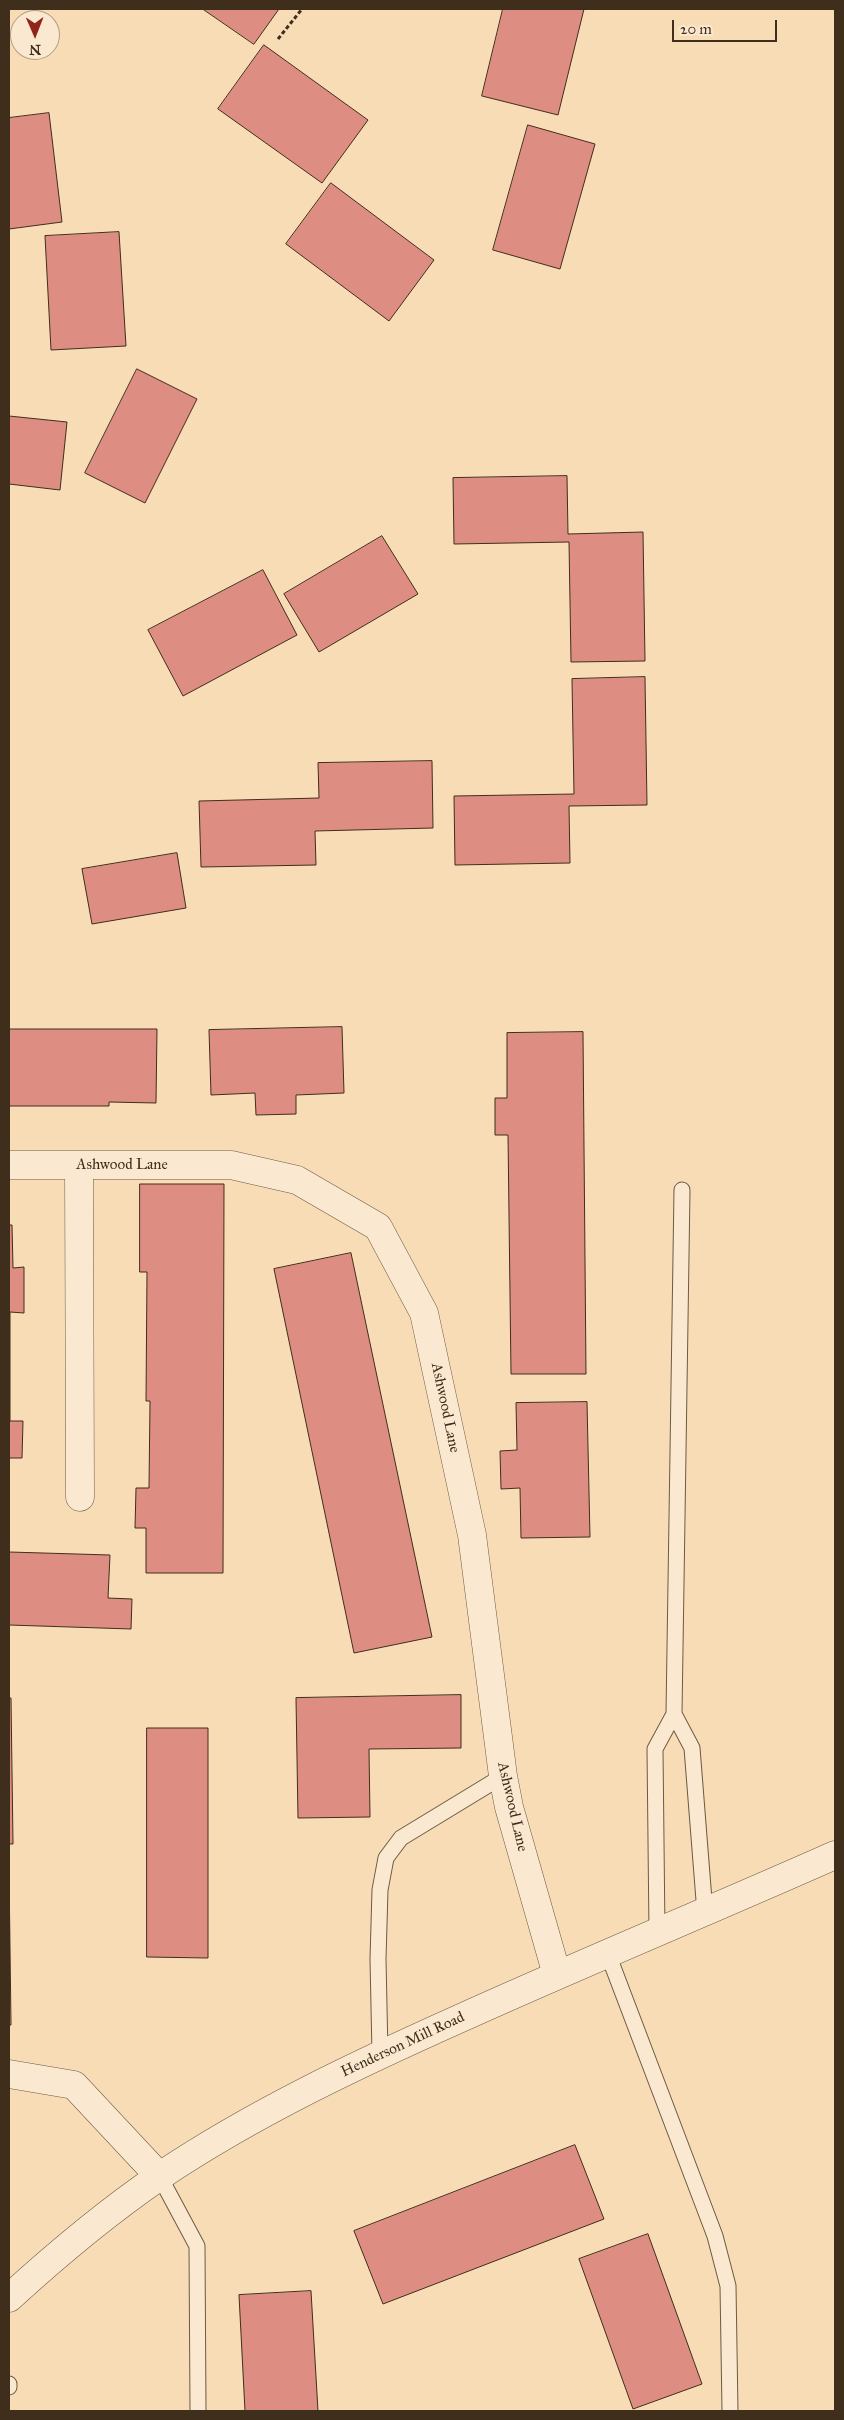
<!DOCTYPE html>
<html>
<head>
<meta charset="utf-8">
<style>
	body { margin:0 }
	#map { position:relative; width:844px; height:2420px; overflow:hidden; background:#f7dcb6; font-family:"IM FELL Great Primer",serif }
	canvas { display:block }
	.frame { position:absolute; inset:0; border:10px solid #402e1c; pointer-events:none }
	.north { position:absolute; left:10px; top:10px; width:50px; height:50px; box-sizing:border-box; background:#fae8d0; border:1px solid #b09e88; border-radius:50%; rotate:179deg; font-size:14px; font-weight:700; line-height:20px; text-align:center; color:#402e1c }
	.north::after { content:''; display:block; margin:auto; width:18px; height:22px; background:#8f2418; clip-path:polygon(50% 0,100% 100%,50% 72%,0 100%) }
	.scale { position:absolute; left:672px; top:20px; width:105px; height:22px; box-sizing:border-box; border:2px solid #402e1c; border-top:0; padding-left:6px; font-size:15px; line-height:18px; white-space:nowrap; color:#402e1c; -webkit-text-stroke:4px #fae8d0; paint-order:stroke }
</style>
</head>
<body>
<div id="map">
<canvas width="844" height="2420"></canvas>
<div class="frame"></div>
<div class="north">N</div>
<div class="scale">20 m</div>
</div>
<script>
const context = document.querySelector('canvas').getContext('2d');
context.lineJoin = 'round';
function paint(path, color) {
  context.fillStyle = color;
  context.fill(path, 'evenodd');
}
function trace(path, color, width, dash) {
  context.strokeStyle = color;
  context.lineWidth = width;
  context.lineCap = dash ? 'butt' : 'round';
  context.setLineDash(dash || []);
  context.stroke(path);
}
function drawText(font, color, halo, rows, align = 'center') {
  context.font = font + ' "IM FELL Great Primer",serif';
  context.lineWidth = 4;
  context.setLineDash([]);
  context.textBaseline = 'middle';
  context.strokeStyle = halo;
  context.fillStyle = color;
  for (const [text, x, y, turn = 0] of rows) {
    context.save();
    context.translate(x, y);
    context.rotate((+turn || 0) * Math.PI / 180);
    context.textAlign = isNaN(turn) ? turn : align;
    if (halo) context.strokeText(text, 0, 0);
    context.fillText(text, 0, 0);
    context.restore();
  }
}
const building = new Path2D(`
	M203,9H279L254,44Z
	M503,9H584L558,115L482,96Z
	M264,45L368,120L322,183L218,109Z
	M49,113L62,222L9,229V118Z
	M528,125L595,144L560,269L493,250Z
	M331,183L434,260L389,321L286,244Z
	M119,232L126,346L51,350L45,236Z
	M137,369L197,399L145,503L85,473Z
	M9,416L67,422L60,490L9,484Z
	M567,476L568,534L643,532L645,661L571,662L569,542L454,544L453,478Z
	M382,536L418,594L319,652L284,594Z
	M263,570L297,635L183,696L148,630Z
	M645,677L647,805L569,806L570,863L455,865L454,796L574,794L572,679Z
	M432,761L433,828L315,831L316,865L201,867L199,801L319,798L318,763Z
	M177,853L186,908L92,924L82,869Z
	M342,1027L344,1093L296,1095V1114L256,1115L255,1093L211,1095L209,1030Z
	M9,1029H157L156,1103L109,1102V1106H9Z
	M583,1032L586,1374H511L508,1135H495V1098H507V1033Z
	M140,1184H224L223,1573H146V1528H135L136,1488H149L150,1401H146L147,1272H140Z
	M9,1225H12L13,1268L24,1267V1313L10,1312V1421H23L22,1458H9Z
	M351,1253L432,1637L354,1653L274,1269Z
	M587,1402L590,1537L521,1538L520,1488L501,1489L500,1451L517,1450L516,1403Z
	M9,1552L110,1555L108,1598L132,1599L131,1629L9,1625Z
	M461,1695V1748L369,1749L370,1817L298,1818L296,1698Z
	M9,1698H11L13,1844H9Z
	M147,1728H208V1958L147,1957Z
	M9,1870L11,2025H9Z
	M575,2145L604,2219L383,2304L354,2231Z
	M648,2234L702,2384L633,2409L579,2259Z
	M311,2291L318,2411H245L239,2295Z`);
const path = new Path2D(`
	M278,39L302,9`);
const service = new Path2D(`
	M674,1714L692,1748L705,1913
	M657,1933L655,1749L674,1714L682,1190
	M608,1954L715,2236L728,2286L730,2411
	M380,2054L378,1959L380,1890L386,1858L401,1838L503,1776
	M160,2177L197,2246L198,2411
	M9,2384V2387`);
const minor = new Path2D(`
	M9,1165H231L297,1180L378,1227L424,1313L472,1535L503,1776L509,1807L557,1975
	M79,1165L80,1497
	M9,2074L74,2085L160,2177`);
const tertiary = new Path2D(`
	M9,2298C56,2255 106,2213 160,2176C254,2113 358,2064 461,2018C585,1962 711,1910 835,1855`);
const streetNames = [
	["Ashwood Lane",122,1165],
	["Ashwood Lane",445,1408,78],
	["Ashwood Lane",512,1807,77],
	["Henderson Mill Road",403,2045,-25]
];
paint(building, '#dd8d81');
trace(building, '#402e1c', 1);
trace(service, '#6e5a42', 17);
trace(minor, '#6e5a42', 29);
trace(tertiary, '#6e5a42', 29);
trace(path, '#402e1c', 3, [4, 2.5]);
trace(service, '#fae8d0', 15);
trace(minor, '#fae8d0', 28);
trace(tertiary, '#fae8d0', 28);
drawText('15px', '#402e1c', '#fae8d0', streetNames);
</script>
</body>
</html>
